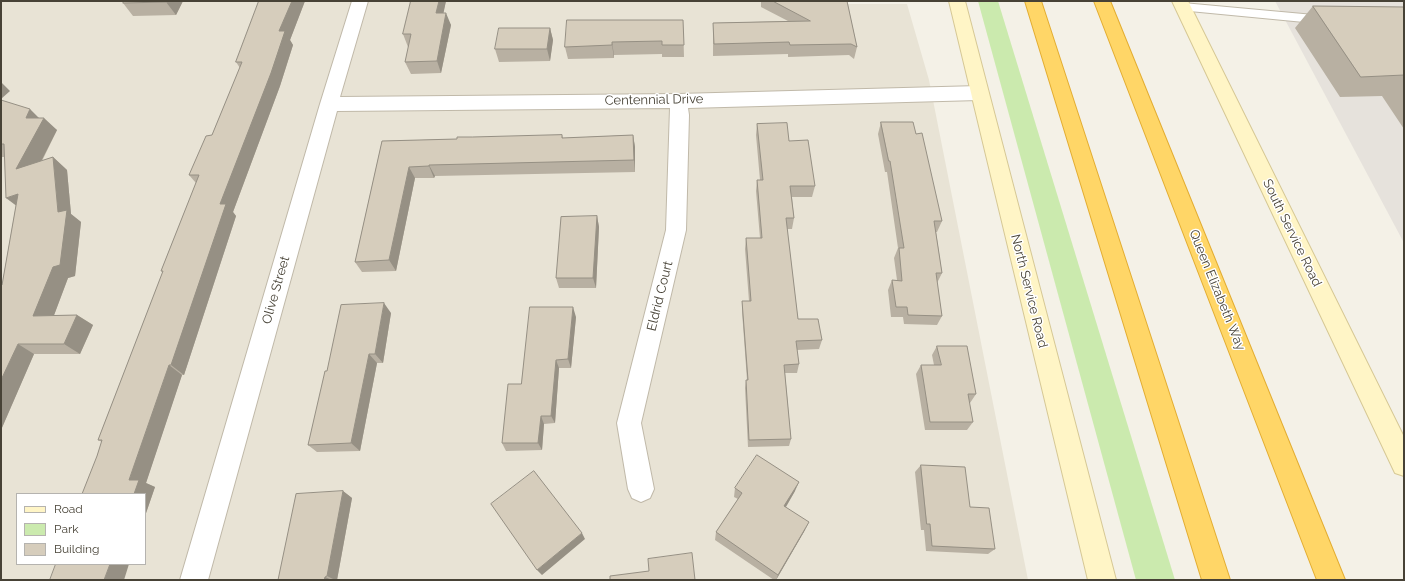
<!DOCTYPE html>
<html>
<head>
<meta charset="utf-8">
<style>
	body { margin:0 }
	#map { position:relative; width:1405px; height:581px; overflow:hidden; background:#f4f1e7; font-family:Raleway,sans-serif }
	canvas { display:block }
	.frame { position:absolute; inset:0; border:2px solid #474236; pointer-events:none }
	.legend { position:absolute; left:16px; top:493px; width:130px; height:72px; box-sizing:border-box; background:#fff; border:1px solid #b5b3af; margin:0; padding:5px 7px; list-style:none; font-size:12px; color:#474236 }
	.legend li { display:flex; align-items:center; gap:8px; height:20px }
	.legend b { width:20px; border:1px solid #b5b3af }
</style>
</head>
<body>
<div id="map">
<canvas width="1405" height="581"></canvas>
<div class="frame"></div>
<ul class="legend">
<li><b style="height:5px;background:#fff5c6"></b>Road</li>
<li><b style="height:11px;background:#cbeaae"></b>Park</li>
<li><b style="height:11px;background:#d6cdbc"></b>Building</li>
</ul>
</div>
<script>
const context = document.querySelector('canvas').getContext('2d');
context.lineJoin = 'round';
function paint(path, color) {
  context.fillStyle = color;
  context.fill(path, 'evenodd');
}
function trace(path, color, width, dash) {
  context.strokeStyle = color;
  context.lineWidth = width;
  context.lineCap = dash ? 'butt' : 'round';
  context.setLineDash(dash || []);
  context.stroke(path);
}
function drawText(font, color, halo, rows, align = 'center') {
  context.font = font + ' Raleway,sans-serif';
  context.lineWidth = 3;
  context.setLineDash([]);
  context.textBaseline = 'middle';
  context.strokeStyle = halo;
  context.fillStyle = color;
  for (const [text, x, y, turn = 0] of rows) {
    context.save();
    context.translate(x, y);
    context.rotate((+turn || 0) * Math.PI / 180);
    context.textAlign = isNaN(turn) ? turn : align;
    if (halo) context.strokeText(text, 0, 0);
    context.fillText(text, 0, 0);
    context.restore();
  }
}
const residential = new Path2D(`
	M1,1H819L820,4H907L929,80L1028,580H1ZM17,494H145V564H17Z`);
const industrial = new Path2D(`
	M1275,1H1404V243Z`);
const green = new Path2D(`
	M978,1H998L1175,580H1136Z`);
const lane = new Path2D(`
	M1183,3L1325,16L1329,17L1331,20L1329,23L1325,24L1179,10L1177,7L1179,4Z`);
const street = new Path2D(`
	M352,1H368L340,97L678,94L979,86L986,88L988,93L986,98L979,100L688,108L689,115L686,230L641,423L654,489L650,498L641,502L632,498L628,489L617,423L666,230L670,108L337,111L208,580H180L320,104Z`);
const secondary = new Path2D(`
	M949,1H965L1116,580H1088Z
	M1172,1H1188L1404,437V476L1395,473Z`);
const highway = new Path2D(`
	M1025,1H1041L1230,580H1202Z
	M1094,1H1110L1345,580H1317Z`);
const wall = new Path2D(`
	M125,1H183L176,15L133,16L123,3Z
	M259,1H305L290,40L293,45L280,86L233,212L236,216L184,375H182L146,483L155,487L145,516V494L97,456L102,442L98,440L163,272L161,271L196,183L189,175L212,135L240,68L236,62Z
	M411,1H446L443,13L451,25L441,73L411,74L405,62L409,47H408L403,34Z
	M761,1H847L857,47L854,59L849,55L788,57V54L713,56V23L788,21L761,7Z
	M1313,6L1404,7V129L1382,96L1340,97L1295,28Z
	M683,20L684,57H662V54L614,55V58L568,59L565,47Z
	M550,28L553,40L550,61L499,62L495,49Z
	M1,100L39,118L57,130L42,161L53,157L67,170L71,214L81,222L75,276L68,278L54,315H77L93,325L80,354H34L1,430V285H2L16,205L4,157H1Z
	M881,122L916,134L942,221L937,232H936L942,273L937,283L942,316L937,325L904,324L903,317H891L888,290L892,280H897L894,258L898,248L887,172H885L878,134Z
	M757,124L789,141L815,186L812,197H792L794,218L792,229H787L798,319L822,340L819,349L797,350L799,364L797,373H785L791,439L789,446L748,447L745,388L746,380H747L742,311V301H749L745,249L746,238H760L756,191L757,180H760L756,135Z
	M562,135L563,138L633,135L635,147V172L435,176L434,178H415L396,271L362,272L355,262L382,141L457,139Z
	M597,216L599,227L596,288H559L556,278Z
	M391,313L383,363H377L360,451L317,452L308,445L327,371Z
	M576,317L571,368H559L555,423L544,424L542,450L506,451L502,443L521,384Z
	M937,346L976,394L970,403H969L973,422L967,430H925L916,374L921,365H934L932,355Z
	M921,465L970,507L995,549L988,554L926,551L924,530H921L915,472Z
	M735,488L795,491L786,507L805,530L776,580H774L715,540L716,532L738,499L734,497Z
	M343,491L352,498L337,580H278Z`);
const shadedWall = new Path2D(`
	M167,1H183L176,15L166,2Z
	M292,1H305L290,40L293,45L280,86L233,212L236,216L184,375L171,365L220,204L279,31Z
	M439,1H446L441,25L436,13Z
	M446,13L451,25L441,73L437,61Z
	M550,28L553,40L550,61L547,49Z
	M612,42L614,55V58L612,45Z
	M1,82L10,91L1,99Z
	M30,109L42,121L44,118L57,130L31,181L16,169L26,118Z
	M633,135L635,147V172L634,160Z
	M53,157L67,170L71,214L81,222L75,276L68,278L50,326L33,316L58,212Z
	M429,165L435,176L434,178L429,166Z
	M409,167L415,178L396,271L389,260Z
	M18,194L22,210L6,198Z
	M597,216L599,227L596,288L593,278Z
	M384,303L391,313L383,363L375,354Z
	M573,307L576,317L571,368L568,359Z
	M77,315L93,325L80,354L64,344Z
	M18,344L34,354L1,430V380Z
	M369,354L377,363L360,451L351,443Z
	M556,360L559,368L555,423L551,416Z
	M169,365L182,375L146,483L155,487L145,516V494H134L129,480Z
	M541,416L544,424L542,450L538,443Z
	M799,482L795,491L781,515L784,506Z
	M343,491L352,498L337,580H335L327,576Z
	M809,522L805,530L776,580L778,575Z
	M582,533L585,539L542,575L537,570Z
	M110,564H129L124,580H104Z
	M325,577L332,580H324Z`);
const building = new Path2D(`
	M125,1H167L166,2L123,3Z
	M259,1H292L279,31H285L271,73L220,204H226L171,365H169L129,480H139L134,494H82L97,456L102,440H98L163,271H161L199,175H189L206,136L212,135L242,62H236Z
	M411,1H439L436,13H446L437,61L405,62L411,34H403Z
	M773,1H847L857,47L851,44L790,45L789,42L714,44L713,23L810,21Z
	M1313,6L1404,7V75L1361,77Z
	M567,20H683L684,45H662V41L612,42V45L565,47Z
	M499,28H550L547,49H495Z
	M1,100L30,109L26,118H44L16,169L53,157L58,212L67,210L60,265L53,267L33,316L77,315L64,344H18L1,380V285H2L18,194L6,198L4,144H1Z
	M881,122H913L916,134L922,133L942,221H934L942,273H936L942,316L908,315L907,307H896L892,280L902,281L899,248H904L890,161H889Z
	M787,123L789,141L808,140L815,186H790L794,218H786L798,319H818L822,340L796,341L799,364L784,365L791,439L749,440L746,380H748L742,301H751L746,238H762L757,180H763L757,124Z
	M562,135V138L633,135L634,160L429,165V166L409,167L389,260L355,262L382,141L457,139V137H472Z
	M597,216L593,278H556L561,217Z
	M384,303L375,354H369L351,443L308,445L325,371H327L341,305Z
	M530,307H573L568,359L556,360L551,416H541L538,443H502L508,384H521Z
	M937,346H967L976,394H968L973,422H930L921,365H941Z
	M757,455L799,482L784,506L809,522L778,575L716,532L742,493L735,488Z
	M921,465L965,467L970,507L989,508L995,549L932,546L930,524H927Z
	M534,471L582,533L537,570L491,504Z
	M343,491L327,576L325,577L324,580H278L296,494Z
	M692,553L695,580H610V576L649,571L648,559Z
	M56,564H110L104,580H50Z`);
const streetNames = [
	["Centennial Drive",654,100,-1],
	["South Service Road",1292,233,64],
	["Olive Street",276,290,-74],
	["Queen Elizabeth Way",1217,290,68],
	["North Service Road",1029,291,76],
	["Eldrid Court",660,296,-76]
];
paint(residential, '#e8e3d5');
paint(industrial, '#e6e2dc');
paint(green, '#cbeaae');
trace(lane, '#c0b9a9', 2);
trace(street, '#c0b9a9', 2);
trace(secondary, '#d6c895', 2);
trace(highway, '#e3ad32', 2);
paint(lane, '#fff');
paint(street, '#fff');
paint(secondary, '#fff5c6');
paint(highway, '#ffd667');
paint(wall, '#b8b0a2');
paint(shadedWall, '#969084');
paint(building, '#d6cdbc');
trace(building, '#969084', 1);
drawText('13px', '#474236', '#fff', streetNames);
</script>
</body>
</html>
